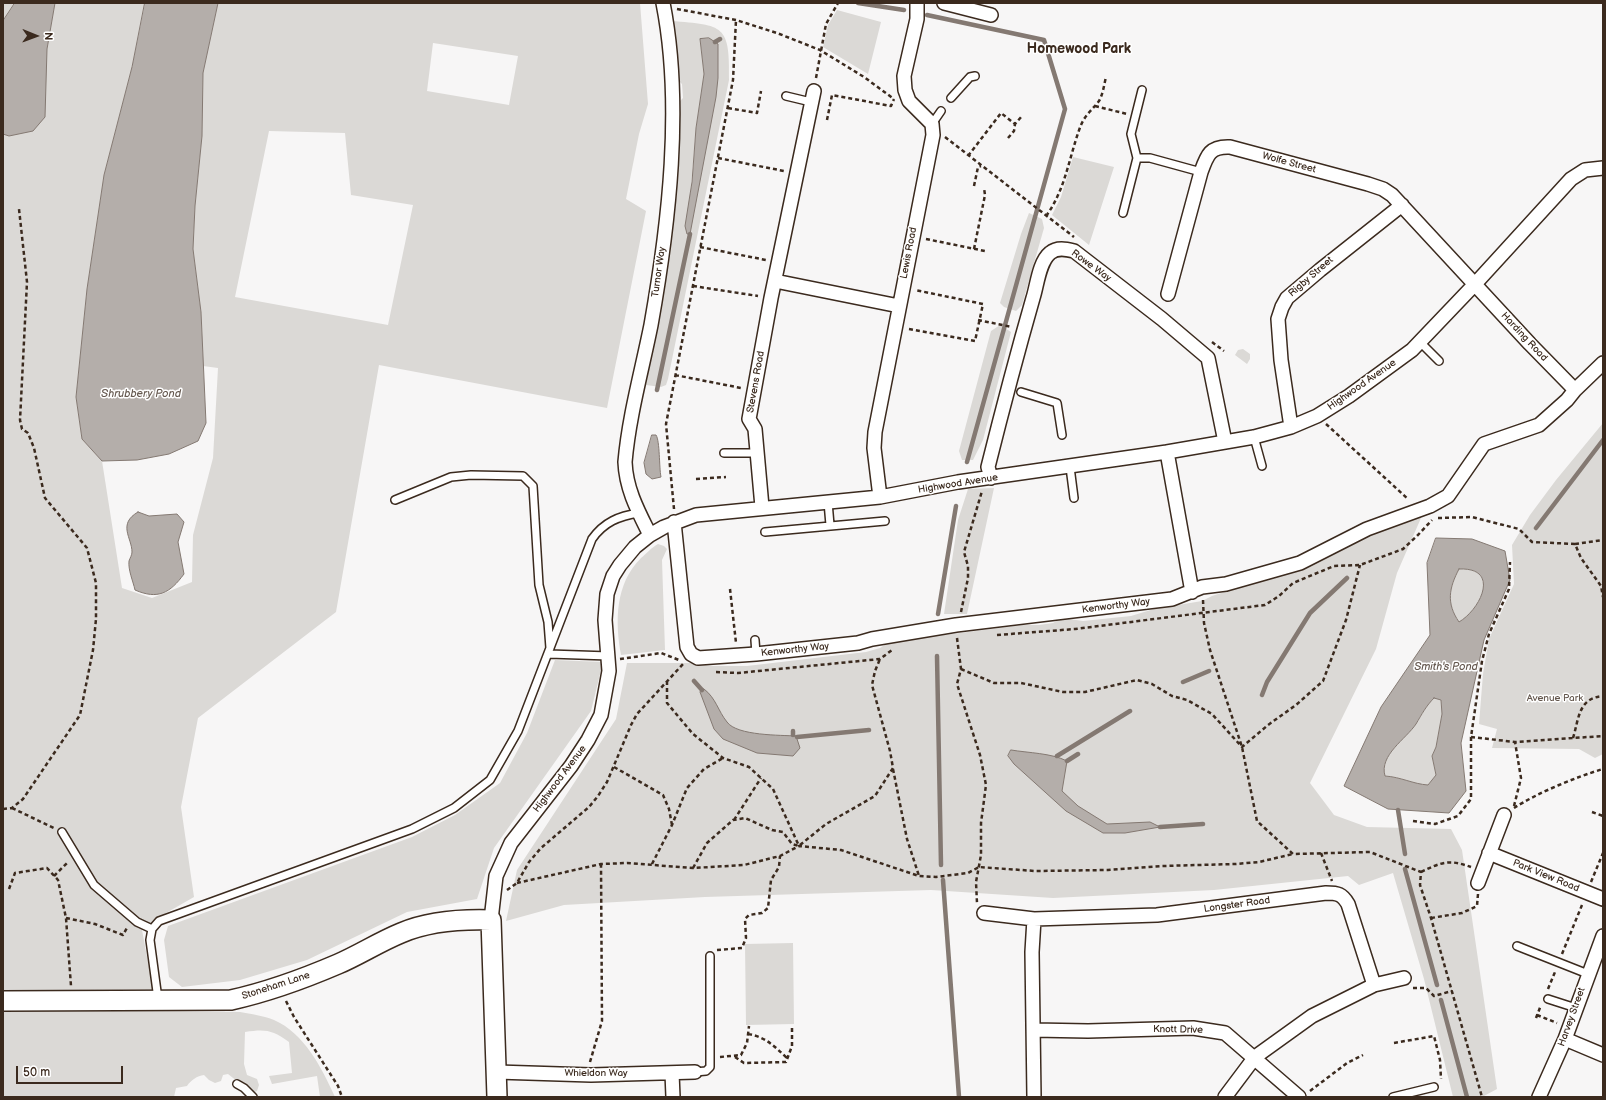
<!DOCTYPE html>
<html>
<head>
<meta charset="utf-8">
<style>
	body { margin:0 }
	#map { position:relative; width:1606px; height:1100px; overflow:hidden; background:#f7f6f6; font-family:"Balsamiq Sans",sans-serif }
	canvas { display:block }
	.frame { position:absolute; inset:0; border:4px solid #3b2a1e; pointer-events:none }
	.north { position:absolute; left:16px; top:16px; width:40px; height:40px; -webkit-text-stroke:3px #fff; paint-order:stroke; rotate:91deg; font-size:11px; font-weight:700; line-height:16px; text-align:center; color:#3b2a1e }
	.north::after { content:''; display:block; margin:auto; width:14px; height:18px; background:#3b2a1e; clip-path:polygon(50% 0,100% 100%,50% 72%,0 100%) }
	.scale { position:absolute; left:16px; top:1066px; width:107px; height:18px; box-sizing:border-box; border:2px solid #3b2a1e; border-top:0; padding-left:5px; font-size:12px; line-height:14px; white-space:nowrap; color:#3b2a1e; -webkit-text-stroke:3px #fff; paint-order:stroke }
</style>
</head>
<body>
<div id="map">
<canvas width="1606" height="1100"></canvas>
<div class="frame"></div>
<div class="north">N</div>
<div class="scale">50 m</div>
</div>
<script>
const context = document.querySelector('canvas').getContext('2d');
context.lineJoin = 'round';
function paint(path, color) {
  context.fillStyle = color;
  context.fill(path, 'evenodd');
}
function trace(path, color, width, dash) {
  context.strokeStyle = color;
  context.lineWidth = width;
  context.lineCap = dash ? 'butt' : 'round';
  context.setLineDash(dash || []);
  context.stroke(path);
}
function drawText(font, color, halo, rows, align = 'center') {
  context.font = font + ' "Balsamiq Sans",sans-serif';
  context.lineWidth = 3;
  context.setLineDash([]);
  context.textBaseline = 'middle';
  context.strokeStyle = halo;
  context.fillStyle = color;
  for (const [text, x, y, turn = 0] of rows) {
    context.save();
    context.translate(x, y);
    context.rotate((+turn || 0) * Math.PI / 180);
    context.textAlign = isNaN(turn) ? turn : align;
    if (halo) context.strokeText(text, 0, 0);
    context.fillText(text, 0, 0);
    context.restore();
  }
}
const green = new Path2D(`
	M3,3H15L3,21Z
	M55,3H145L132,67L104,175L87,289L76,397L82,439L102,461L122,588L152,598L192,582L193,535L213,458L218,368L203,366L201,312L193,249L195,206L202,136L203,73L218,3H640L648,104L639,134L626,199L646,211L607,408L379,365L336,612L198,718L181,807L194,897L159,917L142,930L153,989L3,991V134L9,136L47,49ZM433,43L518,56L509,105L427,91ZM269,131L345,133L351,195L413,205L388,325L235,297Z
	M837,10L881,22L868,74L823,47L828,25Z
	M671,21C724,25 730,25 729,80L668,379L666,385L661,387L646,385L657,323L678,103L683,98L682,84L677,79ZM709,38L690,234H687L696,128L704,74L700,40Z
	M1073,157L1114,167L1089,245L1052,215L1061,197Z
	M1029,213L1042,219L1044,228L1022,305L1016,311L1004,307L1000,303L1021,234Z
	M1000,325L1011,332L983,440L973,460H962L959,451L991,331Z
	M1243,349L1250,354V359L1247,364L1235,355L1238,350Z
	M1603,423V754L1595,758L1579,749L1492,748L1497,729L1479,724L1483,674L1489,639L1514,584L1512,545L1530,515L1556,480Z
	M994,488L967,614H944L958,520L968,489Z
	M1407,515L1421,518L1397,573L1376,649L1310,783L1334,815L1367,827L1451,829L1462,850L1497,1089L1482,1097H1453L1424,979L1393,873L1359,885L1348,876L1214,890L1053,898L931,890L705,897L564,905L506,921L517,870L616,719L627,663H694L712,666H747L866,652L880,648L889,642L1022,625H1039L1053,623L1062,618L1083,621L1131,616L1154,609L1202,601L1212,596L1292,570Z
	M658,544L664,546L667,549L662,560L665,650L621,655C615,621 615,584 641,558C647,553 651,548 658,544Z
	M1459,568C1501,569 1481,609 1459,622C1456,618 1452,613 1451,608C1447,595 1453,580 1459,568Z
	M555,660L603,662L591,711L494,848L477,899L407,912L307,960L240,980L182,987L169,977L164,940L168,926L412,837L455,815L500,783L527,733Z
	M1434,697L1441,700L1442,714L1436,747L1432,756L1436,775L1428,785C1413,784 1401,777 1385,776C1379,754 1406,739 1416,723C1423,714 1426,706 1434,697Z
	M793,943L794,1024L746,1025L745,944Z
	M3,1008L240,1012C251,1014 264,1016 274,1020C304,1033 322,1068 335,1097H320L317,1076L272,1084L269,1076L292,1073L289,1042C272,1030 266,1029 245,1032L244,1064L247,1075L257,1079L259,1085L257,1091L252,1093L228,1074L223,1075L221,1081L215,1083L209,1080L204,1075C197,1076 191,1080 187,1086L176,1088L174,1097H3Z`);
const water = new Path2D(`
	M15,3H55L47,49L45,117L33,131L9,136L3,134V21Z
	M145,3H218L203,73L202,136L195,206L193,249L201,312L206,423L198,441L169,454L137,460L102,461L82,439L76,397L87,289L104,175L132,67Z
	M709,38L718,44V78L716,97L690,234H687L685,226L692,182L696,128L704,74L700,39Z
	M652,435H656C660,441 659,467 661,477L652,479L646,474L644,463Z
	M138,512L149,516L177,514L184,522L178,542L184,574C170,593 158,600 135,590C133,581 128,570 129,561C130,558 132,555 132,552C132,538 117,524 138,512Z
	M1436,538L1472,539L1505,551L1510,580L1484,640L1461,743L1466,791L1449,813L1388,809L1344,786L1381,707L1430,635L1427,563ZM1459,569C1501,567 1481,609 1459,622C1446,603 1449,588 1459,569ZM1434,698L1441,700L1442,714L1436,747L1432,756L1436,775L1428,785C1413,784 1401,777 1385,776C1379,755 1406,739 1416,724C1422,714 1426,706 1434,698Z
	M704,689C716,698 718,711 727,722C737,736 781,735 796,736L800,748L793,756L757,753L723,739L714,729L700,692Z
	M1011,750C1029,753 1051,753 1067,761L1062,791L1078,806L1107,824L1150,822L1160,827L1125,833H1103L1066,811L1014,764L1008,756Z`);
const stream = new Path2D(`
	M858,3L904,10
	M927,15L1044,40L1065,109L967,462
	M715,42L720,39
	M657,390L690,234
	M1536,528L1603,440
	M938,614L956,506
	M937,656L941,865
	M694,681L702,690
	M1183,682L1209,671
	M1262,695L1267,682L1310,613L1347,578
	M793,731V735
	M797,737L869,730
	M1057,756L1130,711
	M1067,761L1078,754
	M1398,810L1405,854
	M1160,827L1203,824
	M1405,869L1437,985
	M943,880L959,1097
	M1441,1000L1467,1097`);
const path = new Path2D(`
	M677,9L736,20L777,33L820,50L864,77L894,99
	M816,78L826,24L838,3
	M1095,106L1127,114
	M728,108L757,113L761,91
	M827,120L832,95L891,106L894,99
	M945,137L1074,237
	M1008,138L1014,131L1015,124
	M968,156L1001,113L1015,124L1022,116
	M718,158L784,171
	M974,186L978,167L981,166
	M1046,216C1066,189 1069,156 1081,125C1085,115 1093,109 1099,101C1103,94 1104,85 1106,77
	M926,239L985,251
	M700,247L766,260
	M974,249L985,195L984,188
	M693,286L758,296
	M978,320L1012,327
	M909,329L975,341L983,304L915,290
	M1212,342L1224,351
	M675,375L741,388
	M1326,424L1408,499
	M696,479L726,477
	M674,509L666,424L733,80L736,20
	M1438,518L1472,517L1519,529L1532,542L1575,544L1581,558L1601,586L1603,597
	M1575,544L1603,540
	M730,589L736,643
	M1203,600L1204,623L1210,650L1242,747L1257,821L1293,854L1370,852L1421,872L1420,885L1431,918L1482,1097
	M961,612L968,578V566L964,552L982,491
	M997,635L1075,629L1265,605L1279,596L1293,583L1334,566L1360,565L1403,549L1417,536L1432,520
	M957,638L961,669L957,684L980,755L986,785L981,823V855L976,882L977,903
	M620,659L661,653L679,660
	M961,669L994,683H1021L1063,692H1085L1137,680L1152,684L1172,696L1187,700L1212,714L1242,747L1268,725L1296,705L1323,681L1346,620L1360,565
	M716,672L738,673L880,659L892,650
	M667,681V703L693,734L723,758L749,767L773,789L799,846
	M1471,737L1515,742L1603,736
	M1573,738C1579,719 1578,698 1603,696
	M614,767L663,795L669,809L672,825
	M893,769L907,839L919,876
	M1514,806L1521,778L1515,742
	M12,808L54,828
	M1514,808C1537,793 1576,777 1603,769
	M3,809L12,808L23,799L80,715L93,650L96,619V583L87,548L45,498L34,448L28,433L22,429L20,420L27,282L19,209
	M1592,812L1603,816
	M734,820L761,778
	M1413,821L1435,824L1458,816L1471,799V737L1482,661L1489,634L1509,589L1510,562
	M800,845L826,824L875,796L893,768L890,751L872,685L875,671L880,659
	M1321,853L1332,881
	M652,864L672,825L687,788L704,769L723,758
	M693,868L707,843L733,820L745,818L772,830L783,832L792,844L799,846
	M1421,872C1442,862 1449,859 1471,867
	M54,876L68,862
	M1591,882L1603,853
	M517,883L601,864L627,863L693,868L744,865L780,856L799,846L841,850L919,876L936,877L968,873L979,867L1035,871L1108,870L1162,866L1236,864L1259,862L1293,854
	M9,889L15,873L47,868L58,880L66,918L71,986
	M507,890L517,883L529,862L541,848L589,807L598,796L607,782L631,725L637,714L683,664
	M66,918L95,924L123,935L128,926
	M1431,918L1462,913L1477,906L1478,894
	M717,950L742,948L746,938L745,919L749,915L762,913L768,908L771,880L779,867L780,856
	M1562,954L1582,905
	M1413,988H1426L1434,996L1452,991
	M1548,989L1555,972
	M286,1001L294,1017L338,1086L342,1097
	M1537,1015L1557,1023
	M1536,1018L1541,1005
	M748,1034C766,1037 774,1046 787,1058
	M1394,1043L1434,1036L1440,1060L1441,1079
	M720,1057L741,1055L747,1043L749,1026
	M735,1057L744,1063L786,1062L792,1046V1028
	M590,1062L602,1021L601,864
	M1310,1091L1347,1063L1363,1055`);
const lane = new Path2D(`
	M786,96L811,102
	M951,98L970,77L975,76
	M932,124L941,111
	M1137,158H1150L1201,172
	M1123,213L1137,158L1131,134L1142,90
	M1420,342L1439,361
	M1021,392L1057,403L1062,435
	M1254,437L1262,466
	M724,453H756
	M1070,467L1074,498
	M395,500L451,477L471,475L523,476L533,486L539,585L548,622L550,648
	M828,502L830,525
	M765,532L885,521
	M755,640L756,654
	M549,654L609,656
	M62,832L94,885L137,922L152,929
	M1517,946L1588,974
	M158,999L150,940L152,929L159,921L412,829L454,808L490,780L518,731L592,539C604,522 619,516 639,513
	M1548,999L1576,1008
	M695,1072L706,1071L710,1067V956
	M237,1084L244,1088L253,1097
	M1393,1097L1434,1087`);
const street = new Path2D(`
	M944,3L991,15
	M775,281L899,306
	M1168,294L1201,172C1207,155 1210,146 1230,147L1368,184L1383,189L1392,195L1530,344L1575,390
	M1291,427L1281,360L1278,319L1282,307L1287,298L1320,270L1402,205
	M1167,452L1192,592
	M991,478L988,467C1002,411 1017,354 1033,298C1037,286 1039,262 1050,253C1057,247 1066,249 1074,251L1162,319L1208,358L1225,442
	M880,497L874,448L875,432L933,135L932,124L909,101L905,90L904,76L917,19V3
	M762,507L755,429L749,419L771,298L814,91
	M674,522L687,647L691,654L698,658L756,654L858,643L872,639L956,625L1172,599L1202,587L1226,584L1300,563L1367,529L1430,506L1448,496L1484,444L1539,425L1567,400L1575,390L1603,363
	M650,535C638,511 626,489 625,462C629,416 642,370 651,325C669,224 683,104 663,3
	M1489,853L1603,899
	M1478,883L1504,815
	M984,913L1034,919L1157,915L1326,893C1338,893 1342,894 1348,904L1374,985
	M491,920L496,876L511,843L571,766L588,740L601,715L609,671L605,620L607,594L613,576L620,565L635,547L650,535L664,527L696,515L880,497L958,482L1167,452L1254,437L1291,427L1317,416L1349,396L1412,350L1475,284L1571,179L1585,170L1603,168
	M1034,1030L1088,1031L1193,1028L1225,1033L1299,1097
	M1565,1039L1603,1055
	M497,1072L591,1075L695,1072
	M672,1073L673,1097
	M1034,1097L1032,952L1034,919
	M1225,1097L1255,1057L1312,1016L1374,985L1404,978
	M1539,1097L1565,1039L1603,936`);
const secondary = new Path2D(`
	M3,1001L231,1000C267,992 303,979 338,964C359,955 379,942 401,933C429,921 460,919 491,920L497,1097`);
const streetNames = [
	["Wolfe Street",1289,163,15],
	["Lewis Road",909,253,-79],
	["Rowe Way",1091,266,36],
	["Turnor Way",659,272,-82],
	["Rigby Street",1311,277,-41],
	["Harding Road",1524,337,47],
	["Stevens Road",756,382,-80],
	["Highwood Avenue",1362,385,-35],
	["Highwood Avenue",958,484,-9],
	["Kenworthy Way",1116,606,-7],
	["Kenworthy Way",795,650,-6],
	["Highwood Avenue",560,779,-53],
	["Park View Road",1546,876,22],
	["Longster Road",1237,905,-8],
	["Stoneham Lane",276,986,-18],
	["Harvey Street",1572,1017,-70],
	["Knott Drive",1178,1030,1],
	["Whieldon Way",596,1073]
];
const parkNames = [
	["Avenue Park",1555,698]
];
const waterNames = [
	["Shrubbery Pond",141,394],
	["Smith's Pond",1446,667]
];
const districtNames = [
	["Homewood Park",1079,49]
];
paint(green, '#dbd9d6');
paint(water, '#b4aeaa');
trace(water, '#847972', 1);
trace(stream, '#847972', 4.5);
trace(lane, '#3b2a1e', 10);
trace(street, '#3b2a1e', 16);
trace(secondary, '#3b2a1e', 22);
trace(path, '#3b2a1e', 2.5, [4, 3]);
trace(lane, '#fff', 7);
trace(street, '#fff', 13);
trace(secondary, '#fff', 19);
drawText('10px', '#3b2a1e', '#fff', streetNames);
drawText('10px', '#63564c', '#fff', parkNames);
drawText('italic 11px', '#65584f', '#fff', waterNames);
drawText('bold 14px', '#3b2a1e', '#fff', districtNames);
</script>
</body>
</html>
